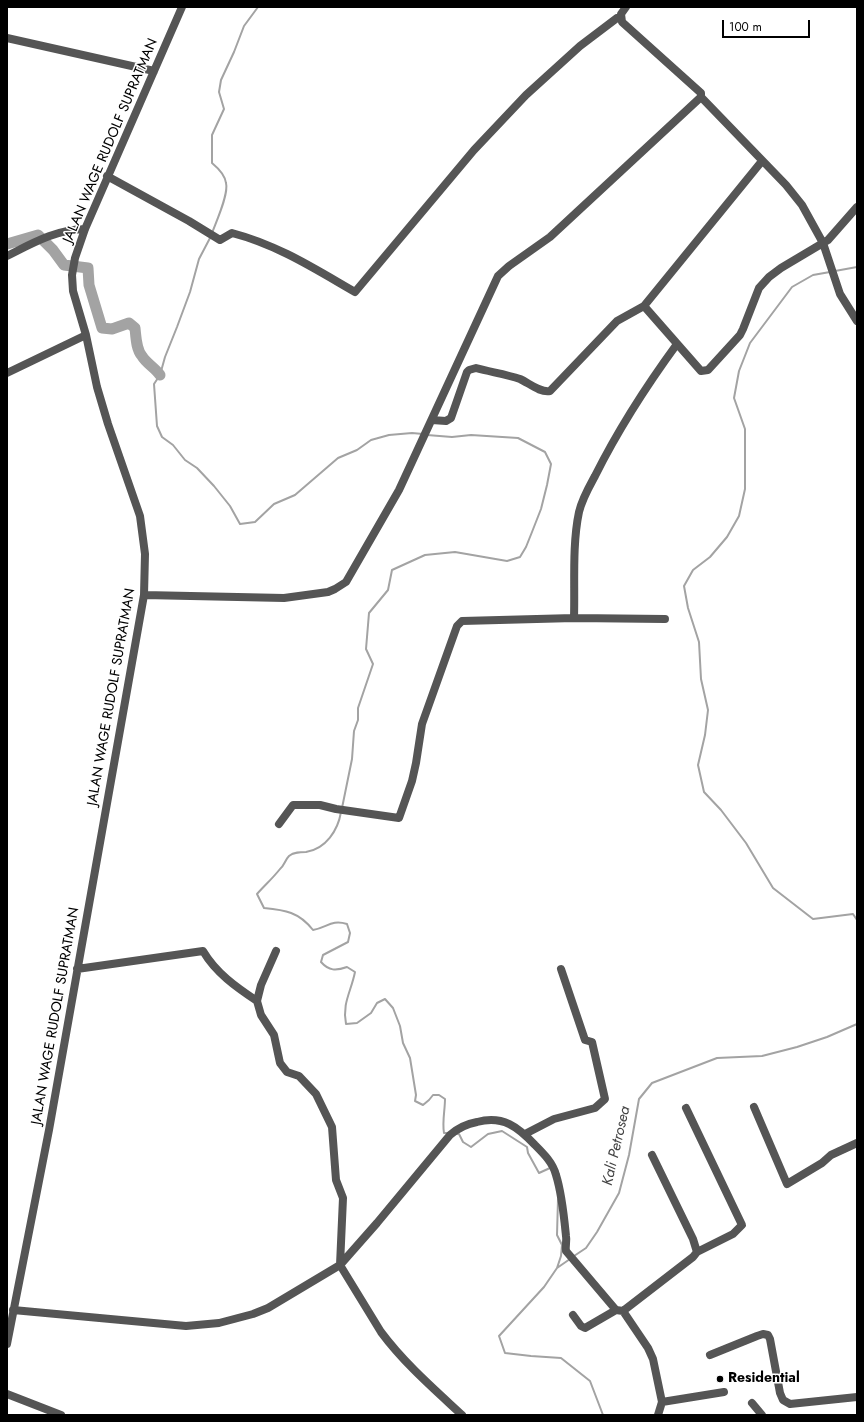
<!DOCTYPE html>
<html>
<head>
<meta charset="utf-8">
<style>
	body { margin:0 }
	#map { position:relative; width:864px; height:1422px; overflow:hidden; background:#fff; font-family:Jost,sans-serif }
	canvas { display:block }
	.frame { position:absolute; inset:0; border:8px solid #000; pointer-events:none }
	.scale { position:absolute; left:722px; top:20px; width:88px; height:18px; box-sizing:border-box; border:2px solid #000; border-top:0; padding-left:5px; font-size:12px; line-height:14px; white-space:nowrap; color:#000; -webkit-text-stroke:3px #fff; paint-order:stroke }
</style>
</head>
<body>
<div id="map">
<canvas width="864" height="1422"></canvas>
<div class="frame"></div>
<div class="scale">100 m</div>
</div>
<script>
const context = document.querySelector('canvas').getContext('2d');
context.lineJoin = 'round';
function trace(path, color, width, dash) {
  context.strokeStyle = color;
  context.lineWidth = width;
  context.lineCap = dash ? 'butt' : 'round';
  context.setLineDash(dash || []);
  context.stroke(path);
}
function drawText(font, color, halo, rows, align = 'center') {
  context.font = font + ' Jost,sans-serif';
  context.lineWidth = 3;
  context.setLineDash([]);
  context.textBaseline = 'middle';
  context.strokeStyle = halo;
  context.fillStyle = color;
  for (const [text, x, y, turn = 0] of rows) {
    context.save();
    context.translate(x, y);
    context.rotate((+turn || 0) * Math.PI / 180);
    context.textAlign = isNaN(turn) ? turn : align;
    if (halo) context.strokeText(text, 0, 0);
    context.fillText(text, 0, 0);
    context.restore();
  }
}
const stream = new Path2D(`
	M212,233C216,222 229,194 226,183C225,175 218,168 212,163V135L224,109L219,92L221,80L234,52L244,26L258,7
	M210,238L199,259L190,292L177,327L165,357L160,375L154,384L157,426L162,437L173,445L185,460L197,468L214,486L230,506L240,524L255,522L274,504L295,495L338,458L357,450L371,440L389,435L412,433L423,434
	M835,271L857,267
	M830,272L813,275L792,287L750,343L739,371L734,398L745,429V489L739,516L727,537L710,557L693,570L684,586L688,608L699,642L701,679L708,710L705,735L698,765L704,792L721,810L746,843L773,888L813,919L853,914L857,920
	M342,808L352,759L354,731L358,720V708L373,664L366,649L369,613L388,590L392,570L425,555L455,552L507,561L520,557L526,547L532,532L541,509L547,485L551,464L545,452L518,438L471,435L452,437L427,435
	M341,812C338,830 326,849 306,852C300,852 294,852 289,856C285,860 284,866 280,869C273,878 264,886 257,894L264,908C285,910 299,912 313,930C327,928 331,919 347,924L350,933L348,942L323,955L321,962C329,971 336,971 347,967L355,972C351,992 342,1003 346,1024L357,1023L371,1013L377,1003L385,999L393,1008L400,1026L403,1043L410,1058L416,1095L415,1101L423,1105L429,1100L433,1095H439L445,1099C445,1110 442,1122 444,1133H448
	M456,1134H459L463,1142L471,1147L488,1134L502,1131L527,1147L528,1153L539,1173L550,1168
	M574,1256L586,1248L597,1232L619,1193L629,1155L639,1099L652,1083L717,1058L762,1056L797,1047L827,1037L857,1024
	M570,1259L557,1268L544,1287L499,1336L505,1353L531,1356L561,1358L590,1381L603,1415
	M557,1268L561,1256L562,1245L557,1235L558,1199`);
const river = new Path2D(`
	M7,244L38,235L53,250L64,265L88,268L89,285L102,328L112,329L129,323L135,328C136,337 136,349 142,356C146,363 155,368 160,375`);
const minor = new Path2D(`
	M7,38L154,71
	M701,97L786,185L802,205L823,243L840,294L857,321
	M762,161L644,306L701,371L708,370L740,335L743,329L759,288L769,277L781,268L828,240L857,207
	M107,176L189,221L220,240L232,233C278,245 315,269 355,292L474,150L526,95L580,46L617,18
	M7,256C31,244 57,229 85,229
	M7,373L86,335
	M432,420L446,421L451,418L467,372L469,370L476,368C490,372 506,374 520,379C529,383 540,393 550,391L617,321L644,306
	M144,595L284,598L328,592L335,589L346,582L399,490L498,276L509,266L550,237L701,97V93L622,22L621,14L626,7
	M574,618C575,584 572,545 579,512C582,499 589,487 595,476C618,430 647,385 677,344
	M279,824L293,805H320L336,809L399,818L412,781L416,763L422,724L457,626L462,621L574,618L665,619
	M276,951L261,985L257,1001L261,1015L274,1035L280,1063L287,1072L299,1076L316,1094L332,1127L336,1180L343,1198L340,1265L381,1332C404,1363 434,1389 462,1415
	M77,969L203,951C216,973 236,987 257,1001
	M754,1107L787,1184L822,1163L831,1155L857,1143
	M686,1108L742,1225L733,1234L697,1252
	M525,1134L554,1119L595,1108L605,1099L592,1042L585,1040L561,969
	M13,1310L186,1326L219,1323L253,1314L268,1308L340,1265L377,1223L450,1135C458,1128 466,1124 477,1122C503,1115 518,1127 535,1145C544,1154 553,1163 556,1175C562,1194 564,1216 566,1236C567,1241 565,1246 566,1251L616,1310L623,1311L648,1348L653,1359L662,1402L658,1415
	M623,1311L693,1257L697,1252L693,1239L652,1155
	M573,1315L581,1326L585,1328L616,1310
	M7,1344L49,1130L144,595L145,554L140,516L108,424L97,387L86,335L73,291L72,275L75,258L85,229L182,7
	M710,1355L757,1336L763,1334L768,1335L770,1339L780,1393L783,1400L790,1404L857,1397
	M7,1394L61,1415
	M662,1402L724,1392
	M752,1403L762,1415`);
const markers = [
	[720,1379,4,"#000"]
];
const streetNames = [
	["JALAN WAGE RUDOLF SUPRATMAN",111,141,-67],
	["JALAN WAGE RUDOLF SUPRATMAN",112,697,-80],
	["JALAN WAGE RUDOLF SUPRATMAN",56,1016,-80]
];
const poiNames = [
	["Residential",728,1379]
];
const waterNames = [
	["Kali Petrosea",617,1146,-77]
];
trace(stream, '#a3a3a3', 2);
trace(river, '#a3a3a3', 11);
trace(minor, '#555', 8);
for (const [x, y, r, color] of markers) {
  const dot = new Path2D();
  dot.arc(x, y, r, 0, 2 * Math.PI);
  context.fillStyle = color;
  context.fill(dot);
  trace(dot, '#fff', 1.5);
}
drawText('14px', '#000', '#fff', streetNames);
drawText('bold 14px', '#000', '#fff', poiNames, 'left');
drawText('italic 15px', '#444', '#fff', waterNames);
</script>
</body>
</html>
